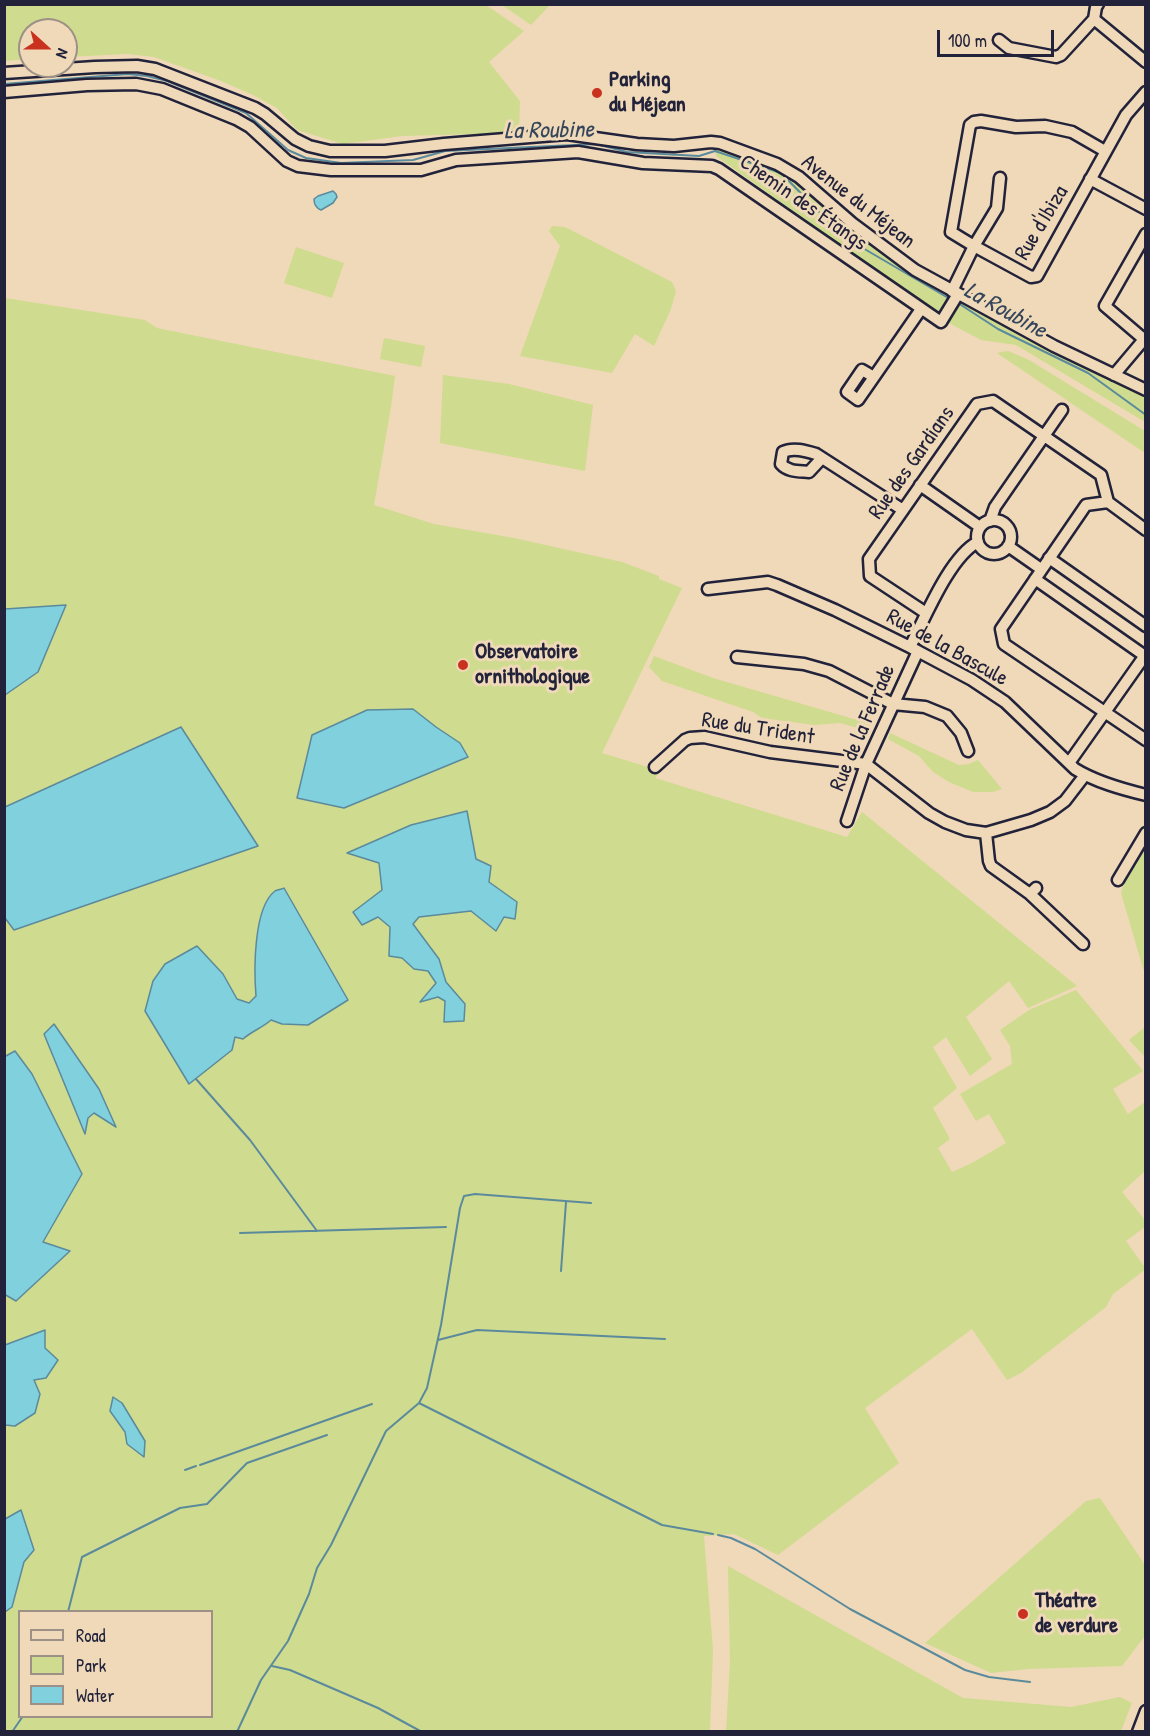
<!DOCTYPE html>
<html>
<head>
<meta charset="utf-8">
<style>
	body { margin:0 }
	#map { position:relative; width:1150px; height:1736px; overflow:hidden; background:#efd9b8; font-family:"Patrick Hand",sans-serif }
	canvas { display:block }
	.frame { position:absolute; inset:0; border:6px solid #22223b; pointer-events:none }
	.legend { position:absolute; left:18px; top:1610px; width:195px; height:108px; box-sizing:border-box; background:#efd9b8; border:2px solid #9d9086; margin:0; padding:8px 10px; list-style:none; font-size:18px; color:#22223b }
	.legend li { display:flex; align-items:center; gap:12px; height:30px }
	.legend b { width:30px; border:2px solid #9d9086 }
	.north { position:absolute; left:18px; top:18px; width:60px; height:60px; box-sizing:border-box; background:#efd9b8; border:2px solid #9d9086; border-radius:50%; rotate:111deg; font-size:16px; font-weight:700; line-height:24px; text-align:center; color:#22223b }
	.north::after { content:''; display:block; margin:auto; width:21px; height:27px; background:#c8321e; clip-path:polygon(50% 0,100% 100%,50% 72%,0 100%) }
	.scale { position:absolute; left:937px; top:30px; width:117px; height:27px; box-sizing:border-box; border:3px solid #22223b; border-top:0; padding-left:8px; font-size:18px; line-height:21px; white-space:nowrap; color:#22223b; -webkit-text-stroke:4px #efd9b8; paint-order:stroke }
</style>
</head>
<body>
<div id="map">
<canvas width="1150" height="1736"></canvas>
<div class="frame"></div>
<ul class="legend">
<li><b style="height:8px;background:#efd9b8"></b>Road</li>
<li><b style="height:16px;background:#cfdb8e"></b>Park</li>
<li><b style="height:16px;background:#81d0dd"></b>Water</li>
</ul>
<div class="north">N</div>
<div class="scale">100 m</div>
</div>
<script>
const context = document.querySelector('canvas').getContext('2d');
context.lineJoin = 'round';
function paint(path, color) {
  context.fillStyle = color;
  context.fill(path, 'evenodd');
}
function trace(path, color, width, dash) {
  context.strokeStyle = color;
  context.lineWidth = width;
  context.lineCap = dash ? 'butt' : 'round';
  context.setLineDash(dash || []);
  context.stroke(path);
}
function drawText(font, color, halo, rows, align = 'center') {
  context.font = font + ' "Patrick Hand",sans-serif';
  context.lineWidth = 6;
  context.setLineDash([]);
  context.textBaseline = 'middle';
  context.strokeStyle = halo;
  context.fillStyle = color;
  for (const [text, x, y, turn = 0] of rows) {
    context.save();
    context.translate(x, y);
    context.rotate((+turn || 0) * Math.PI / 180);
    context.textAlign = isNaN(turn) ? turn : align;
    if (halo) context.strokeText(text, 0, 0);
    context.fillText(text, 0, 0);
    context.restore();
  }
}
const green = new Path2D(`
	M4,5H486L524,31L489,62L520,101L519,133L402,136L343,144L297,130L277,108L253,95L221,81L154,57L128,54L66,57V30H30V59L5,61Z
	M502,5L550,4V5L531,25Z
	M715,146L781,169L850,226L952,297L940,317L916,301L820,230L716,156Z
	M552,226L565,227L672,282L676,291L671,309L654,346L635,334L612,373L520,356L560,246L549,231Z
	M296,247L344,263L332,298L284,283Z
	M5,298L145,320L157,328L395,376L391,407L374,505L434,524L514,538L622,562L659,576V579L682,588L602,753L661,771L655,778L847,837L862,812L1077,986L1028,1008L1009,981L966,1017L992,1059L970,1076L946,1037L933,1047L957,1088L933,1108L950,1139L938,1148L952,1172L972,1163L1006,1143L989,1114L976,1121L960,1094L1012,1064L1010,1046L1000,1030L1029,1010L1076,990L1143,1071L1113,1089L1128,1114L1145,1102V1171L1122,1192L1145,1220V1227L1126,1241L1146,1269L1113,1294L1106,1307L1021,1373L1007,1380L972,1329L865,1408L899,1463L778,1555L734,1534L704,1536L713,1650L710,1731H5L4,1612L12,1607L24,1562L21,1510L5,1519V1425L15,1426L45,1348V1330L5,1345V1294L16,1301L69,1251L43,1242L82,1174L15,1051L5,1057ZM20,1612H212V1716H20Z
	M959,302L1058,354L1108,376L1145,396V422L1016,345L981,340L947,322Z
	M384,338L425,346L421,367L380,359Z
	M1008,351L1029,360L1145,431V453L997,353Z
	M443,375L509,384L593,405L585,471L440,443Z
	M654,656L713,678L871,724L868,731L840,723L814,725L762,718L753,712L662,681L649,667Z
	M890,733L959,765L969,764L978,760L1002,789L993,792H973L949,782L933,772L919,756L888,739Z
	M1145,841V975L1121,893L1127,875Z
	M1145,1027V1057L1129,1040Z
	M1100,1498L1145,1565V1636L1122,1666L1028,1669L991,1673L925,1643L1086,1501Z
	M728,1566L963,1698L1071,1707L1120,1697L1132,1703L1121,1731H726L730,1662Z`);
const water = new Path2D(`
	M333,191L336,194L337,197L333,203L321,210C316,208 314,205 314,199L318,196Z
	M66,605L38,672L5,695V609Z
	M413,709L436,727L460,743L468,757L344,808L297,798L312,735L367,710Z
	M181,727L258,846L14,930L5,918V807Z
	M467,811L476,859L491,866L489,882L517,902L515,919L504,917L496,931L471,911L419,917L413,924L439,959L446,982L465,1004L464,1021L444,1022L445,1001L438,997L420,1002L436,983L428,971L414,969L402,958L389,956L390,927L378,917L362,925L353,912L382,890L379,863L347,853L411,825Z
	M284,888L348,1000L308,1025L282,1024L271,1020C262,1028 252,1031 243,1039L235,1037L232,1050L189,1084L145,1011L153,981L165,964L197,946L223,974L237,999L249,1003L256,996C254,971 253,908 275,891C276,890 283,889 284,888Z
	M54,1024L99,1089L116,1127L94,1113L88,1118L85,1134L44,1034Z
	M15,1051L32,1074L82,1174L43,1242L70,1251L16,1301L4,1294V1057Z
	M45,1330V1348L58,1360L46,1378L34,1380L40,1394L35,1413L15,1426L5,1425V1345Z
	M113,1397L122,1403L145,1441L144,1457L127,1444L125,1432L110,1411Z
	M21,1510L34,1550L24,1562L12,1607L5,1612V1519Z`);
const stream = new Path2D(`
	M4,84L128,74L147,76L167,81L246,113L288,150L306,158L341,163L413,160L445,151L596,144L627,152L699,156L715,151L781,173L844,237L950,299
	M958,303L998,329L1088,373L1146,415
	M196,1079L250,1140L317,1231
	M240,1233L446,1227
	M561,1271L566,1202
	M438,1340L477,1330L665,1339
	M419,1403L662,1525L713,1534
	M200,1465L372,1404
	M185,1470L196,1466
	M718,1535L731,1538L755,1549L850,1609L965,1670L989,1677L1030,1682
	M68,1612L82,1557L180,1508L207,1504L247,1463L327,1435
	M272,1666L290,1670L378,1708L422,1732
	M12,1732L23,1716
	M237,1732L261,1680L288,1641L309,1594L317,1568L331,1545L386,1431L419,1403L427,1388L441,1325L460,1208L464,1196L475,1194L591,1203`);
const minor = new Path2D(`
	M1094,19L1146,62
	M1094,19L1096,7L1098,4
	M999,40L1009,48L1056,57L1061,55L1094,19
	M4,73L95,67L137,66L155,69L255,108L265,114L295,139L309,146L330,151H385L444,144L567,134L637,144L674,146L711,142L720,143L777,164L799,177L852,223L915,270L1054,346L1146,390
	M4,92L87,85L136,84L162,89L236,119L250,127L287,161L298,166L331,170H421L456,160L578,152L643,163L712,166L719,169L941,322L958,294
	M1000,178L997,208L974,246L951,232L970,125L974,122L981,121L1016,127L1045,126L1072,132L1105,151
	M1090,179L1146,209
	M1146,234L1105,306L1146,341
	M952,291L974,246L1031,277L1037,276L1126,115L1146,92
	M1114,375L1146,337
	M874,377L858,400L847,392L862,370L874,377L921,309
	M822,458L809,472C799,471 788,472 781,464L783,452C793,447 806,451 816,454L903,510
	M920,485L980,527
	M977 537a17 17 0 1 1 34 0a17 17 0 1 1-34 0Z
	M990,521L995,507L1062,410
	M1146,530L1108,502L1086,505L1001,629L1004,644L1146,740
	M1008,546L1041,569
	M1049,558L1146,626
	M1035,579L1145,656
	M708,589L768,582L777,585L835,610L910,647L972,680L1005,702L1075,769C1096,782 1121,789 1146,795
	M926,613L870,576L869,559L977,404L993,401L1101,475L1108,502
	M910,647C925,618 950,556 978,542
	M737,657L804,664L829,671L893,704L925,707L947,716L961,733L968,751
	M1069,763L1146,654
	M655,767L685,740L690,738L704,737L770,752L866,764L929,813L945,822L966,830L986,833L1031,820L1050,812L1065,801L1085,775
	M847,821L866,764L918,651
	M986,833L989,861L991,866L1030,894L1036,888
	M1118,880L1146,833
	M1030,894L1083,944
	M1138,1732L1146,1711`);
const markers = [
	[597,93,6,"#c8321e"],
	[463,665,6,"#c8321e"],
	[1023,1614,6,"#c8321e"]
];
const poiNames = [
	["Parking",609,80],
	["du Méjean",609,105],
	["Observatoire",475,652],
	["ornithologique",475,677],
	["Théatre",1035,1601],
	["de verdure",1035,1626]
];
const streetNames = [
	["Avenue du Méjean",858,202,38],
	["Chemin des Étangs",803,203,35],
	["Rue d'Ibiza",1042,223,-59],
	["Rue des Gardians",912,463,-55],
	["Rue de la Bascule",947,648,29],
	["Rue de la Ferrade",863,728,-67],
	["Rue du Trident",758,729,9]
];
const waterNames = [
	["La Roubine",549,131,-1],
	["La Roubine",1005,311,29]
];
paint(green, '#cfdb8e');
paint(water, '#81d0dd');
trace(water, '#5b8a9c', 1.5);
trace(stream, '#5b8a9c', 2);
trace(minor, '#22223b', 15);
trace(minor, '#efd9b8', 10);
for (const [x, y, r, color] of markers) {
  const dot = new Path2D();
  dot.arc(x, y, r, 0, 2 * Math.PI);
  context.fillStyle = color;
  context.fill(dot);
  trace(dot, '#efd9b8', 2);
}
drawText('bold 22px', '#22223b', '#efd9b8', poiNames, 'left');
drawText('22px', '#22223b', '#efd9b8', streetNames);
drawText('italic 24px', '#35455b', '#efd9b8', waterNames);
</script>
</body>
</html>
